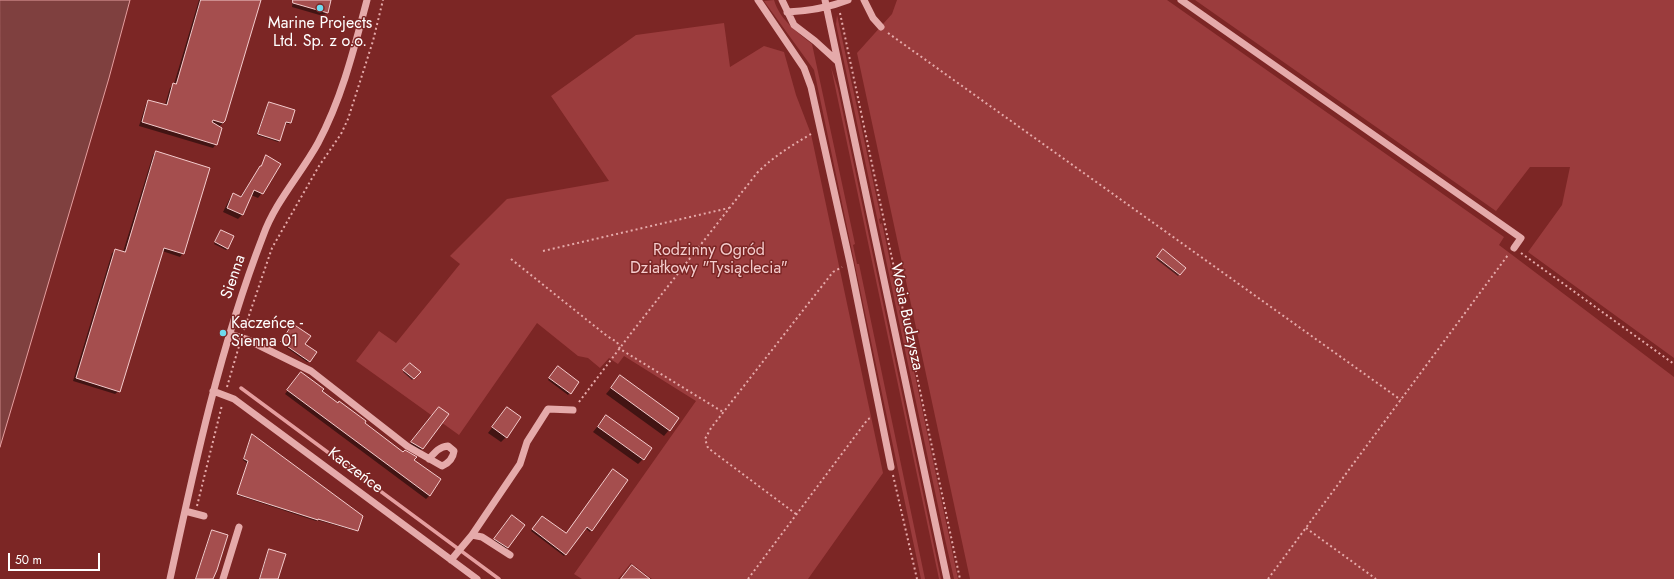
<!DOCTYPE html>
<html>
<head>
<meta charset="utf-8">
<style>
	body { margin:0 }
	#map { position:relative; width:1674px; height:579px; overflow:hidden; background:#7c2625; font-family:Jost,sans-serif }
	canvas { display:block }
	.scale { position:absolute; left:8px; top:553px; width:92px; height:18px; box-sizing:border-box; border:2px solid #fff; border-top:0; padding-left:5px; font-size:12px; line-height:14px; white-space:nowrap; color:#fff; -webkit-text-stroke:3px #7c2625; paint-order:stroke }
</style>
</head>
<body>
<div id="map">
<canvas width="1674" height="579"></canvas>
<div class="scale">50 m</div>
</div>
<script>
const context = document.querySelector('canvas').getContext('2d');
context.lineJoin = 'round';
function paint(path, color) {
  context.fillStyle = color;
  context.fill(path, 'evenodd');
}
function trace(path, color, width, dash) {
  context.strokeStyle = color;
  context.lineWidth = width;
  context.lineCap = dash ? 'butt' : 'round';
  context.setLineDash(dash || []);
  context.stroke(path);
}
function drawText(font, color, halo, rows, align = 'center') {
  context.font = font + ' Jost,sans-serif';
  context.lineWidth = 3;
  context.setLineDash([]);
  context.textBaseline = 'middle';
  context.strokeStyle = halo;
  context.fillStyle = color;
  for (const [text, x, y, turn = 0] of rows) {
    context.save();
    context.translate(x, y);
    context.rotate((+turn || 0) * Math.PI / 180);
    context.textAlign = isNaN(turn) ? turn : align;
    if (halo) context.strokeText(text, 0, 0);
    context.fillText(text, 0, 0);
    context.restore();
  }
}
const green = new Path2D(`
	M774,0C780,20 797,32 812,44L855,244L853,245L857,264H859L925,579H921L814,70L764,1Z
	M897,0H1167L1504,237L1499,245L1674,377V579H970L857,53L892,14Z
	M1195,0H1674V358L1528,252L1562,205L1570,167H1530L1496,211Z
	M837,15L881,218L879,219L880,224L882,223L904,328L903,329L904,333H906L958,579H954L945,539L836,24Z
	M724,23L730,67L764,46L784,52L796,95L811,134L883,473L808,579H652L631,563L618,579H582L574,574L696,401L624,356L618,364L609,358L600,368L588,358L578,356L537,323L459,435L356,361L379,331L396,343L460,264L450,256L507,199L609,181L551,96L636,35Z
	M831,67L838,89L941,579H939Z`);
const water = new Path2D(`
	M0,0H130L109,78L0,447Z`);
const shadow = new Path2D(`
	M199,0H260L223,123L218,127L216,144L213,148L139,126L146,104L149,101L165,105L170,88L174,84Z
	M293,0H330L327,12L323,16L292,7Z
	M268,104L294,110L290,123L289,124L284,123L278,142L257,135Z
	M156,152L183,253L180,257L162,251L119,391L115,394L73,381L112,253L116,250L123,252L153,155Z
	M267,157L262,193L258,198L251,195L242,215L238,219L223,212L230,198L234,194L240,197Z
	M221,231L228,248L226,250L214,244Z
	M1163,251L1185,268L1178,276L1156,259Z
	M292,326L304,344L309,361L307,362L280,343Z
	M410,364L419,372L412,380L403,372Z
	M556,369L578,382L568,395L548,380Z
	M621,376L669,430L664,436L606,394Z
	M298,377L363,423L439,482L429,496L426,499L285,394Z
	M507,408L506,437L501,442L488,433Z
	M438,409L448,414L422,449L420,450L410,444Z
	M606,416L643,459L638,464L593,432Z
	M252,435L357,530L356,531L317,520L316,521L237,495L247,463L243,460Z
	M627,480L591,530L590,532L585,528L564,556L531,531L541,518L566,535Z
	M511,518L508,547L506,549L494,541Z
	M212,531V579H196L211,533Z
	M269,550L277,579H259L268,552Z`);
const stream = new Path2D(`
	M241,388L499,579`);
const building = new Path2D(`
	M201,0H261L225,121L223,123L213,120L212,122L222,128L217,145L142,122L148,100L167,105L173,83L176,84Z
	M293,0H331L328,13L293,3Z
	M269,102L295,110L291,123L286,122L280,141L258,134Z
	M156,151L210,168L184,254L164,248L120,392L76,378L115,249L125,252Z
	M266,155L281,164L263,194L254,190L243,215L227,208L233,193L241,197L260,166H261Z
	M221,230L234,236L228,249L215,242Z
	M1163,249L1186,268L1180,275L1157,257Z
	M293,324L311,336L305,344L317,352L310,362L281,342Z
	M410,363L421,372L414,379L403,370Z
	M558,366L579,382L571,394L549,378Z
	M301,372L324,389L322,391L338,403L339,401L366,421L365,423L403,452L405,450L417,457L414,460L441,479L430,496L287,390Z
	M620,375L679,418L670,431L611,388Z
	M439,407L449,414L423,449L411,442Z
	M507,407L521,417L507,438L492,427Z
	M606,415L652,448L644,460L598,427Z
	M252,434L363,516L358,531L318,519V520L237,494L248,461L244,459Z
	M613,469L628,480L592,531L587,527L566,555L532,529L542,516L566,533Z
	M512,515L525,525L508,548L494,539Z
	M212,530L228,535L217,570L213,579H196Z
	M269,549L286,554L278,579H260Z
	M632,565L650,579H621Z`);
const path = new Path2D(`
	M840,13L960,579
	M888,33L1401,400
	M543,251L729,208
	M1521,253L1674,364
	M511,259L607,336L617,342L620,349L723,412
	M244,330L272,248L319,166L341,134L348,119L373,41L383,0
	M227,387L239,346
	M579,402L632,332L757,173C774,156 791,146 811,134
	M893,475L917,579
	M197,506L222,405
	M796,514L708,448L705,439L711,428L833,272L842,267
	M1306,528L1376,579
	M748,579L868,419L871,418
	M1268,579L1508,255`);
const minor = new Path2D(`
	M758,0L804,68L811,87L850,263L891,467
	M782,0L794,25L815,41L837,61
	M825,0L947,579
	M864,0L873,18L881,27
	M1181,0L1521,238L1514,248
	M787,12C808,11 828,8 848,0
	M230,334L246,339L311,371L407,446L442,466C449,463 453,459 454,451L448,446C439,447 435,452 429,459
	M213,391L234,399L477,579
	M185,511L204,516
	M472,535L520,464L527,442L548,409L573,410
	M451,560L472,535L482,537L510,555
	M170,579C195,463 220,347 263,236C275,202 301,174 318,143C342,98 354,49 367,0
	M223,579L239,527`);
const markers = [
	[320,8,4,"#6edaee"],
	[223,333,4,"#6edaee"]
];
const poiNames = [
	["Marine Projects",320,24],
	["Ltd. Sp. z o.o.",320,42],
	["Kaczeńce -",231,324,"left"],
	["Sienna 01",231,342,"left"]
];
const parkNames = [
	["Rodzinny Ogród",709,251],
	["Działkowy \"Tysiąclecia\"",709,269]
];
const streetNames = [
	["Sienna",234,277,-71],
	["Wosia Budzysza",906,317,78],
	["Kaczeńce",355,471,37]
];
paint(green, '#9b3c3d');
paint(water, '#7f403f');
trace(water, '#e59e9f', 1);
paint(shadow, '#0007');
trace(stream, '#e59e9f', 3.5);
paint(building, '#a54e4e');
trace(building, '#f4cccd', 1);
trace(path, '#e5aaaa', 2, [2, 3]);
trace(minor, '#e5aaaa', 7);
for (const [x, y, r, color] of markers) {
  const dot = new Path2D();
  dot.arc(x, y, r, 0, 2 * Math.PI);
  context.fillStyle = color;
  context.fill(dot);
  trace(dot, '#7c2625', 1.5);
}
drawText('16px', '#fff', '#7c2625', poiNames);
drawText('16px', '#f4cccd', '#7c2625', parkNames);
drawText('16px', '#fff', '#7c2625', streetNames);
</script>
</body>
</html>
